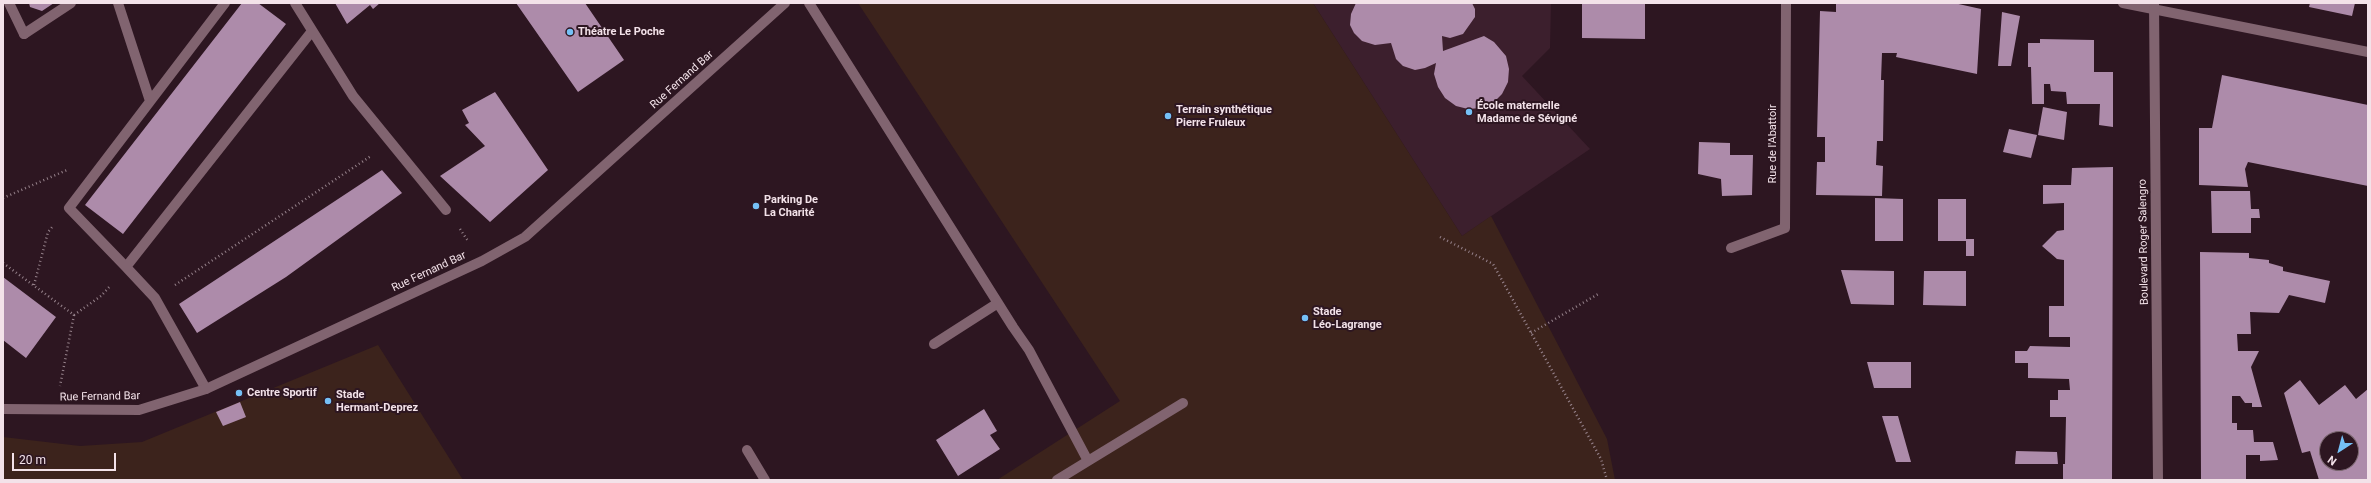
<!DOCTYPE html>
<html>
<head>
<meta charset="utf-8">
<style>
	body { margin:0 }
	#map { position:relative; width:2371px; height:483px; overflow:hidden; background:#2d1621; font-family:Roboto,sans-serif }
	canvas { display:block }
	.frame { position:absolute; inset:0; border:4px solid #f3e2e9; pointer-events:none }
	.north { position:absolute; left:2319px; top:431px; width:40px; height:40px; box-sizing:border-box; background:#2d1621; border:1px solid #7c6871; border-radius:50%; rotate:216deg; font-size:11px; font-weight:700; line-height:16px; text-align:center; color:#f3e2e9 }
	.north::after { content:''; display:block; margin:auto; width:14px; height:18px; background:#75c0f6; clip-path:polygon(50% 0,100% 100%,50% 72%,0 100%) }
	.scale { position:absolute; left:12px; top:453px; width:104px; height:18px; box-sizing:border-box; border:2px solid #f3e2e9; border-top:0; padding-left:5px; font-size:12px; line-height:14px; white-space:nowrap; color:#f3e2e9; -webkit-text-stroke:3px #2d1621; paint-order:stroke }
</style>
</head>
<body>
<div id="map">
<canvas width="2371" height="483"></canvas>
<div class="frame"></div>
<div class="north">N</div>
<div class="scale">20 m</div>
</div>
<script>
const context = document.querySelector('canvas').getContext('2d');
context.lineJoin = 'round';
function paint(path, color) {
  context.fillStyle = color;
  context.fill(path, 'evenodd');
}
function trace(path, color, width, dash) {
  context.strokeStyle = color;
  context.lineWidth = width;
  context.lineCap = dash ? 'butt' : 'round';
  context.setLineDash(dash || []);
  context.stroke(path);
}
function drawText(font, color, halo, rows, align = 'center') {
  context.font = font + ' Roboto,sans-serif';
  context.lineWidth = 4;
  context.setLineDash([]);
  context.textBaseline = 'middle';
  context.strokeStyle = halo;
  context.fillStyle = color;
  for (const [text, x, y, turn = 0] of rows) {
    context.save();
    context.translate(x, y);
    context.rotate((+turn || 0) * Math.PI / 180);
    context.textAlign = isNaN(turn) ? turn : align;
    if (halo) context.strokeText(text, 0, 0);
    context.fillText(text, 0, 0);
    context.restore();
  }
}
const built = new Path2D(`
	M1313,3H1551L1550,48L1522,76L1590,149L1462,236Z`);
const green = new Path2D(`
	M858,3H1313L1462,236L1491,216L1607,439L1615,480H997L1120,401Z
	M378,345L463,480H3V437L80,446L142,442Z`);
const building = new Path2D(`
	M29,3H54L42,11L30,7Z
	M242,3H258L286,24L123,234L85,205Z
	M335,3H380L373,9L370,5L347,24Z
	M516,3H585L624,60L578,92Z
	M1356,3H1472L1475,9V17L1463,34L1450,38L1442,36L1443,51L1484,36L1494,42L1506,56L1509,69L1508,82L1502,94L1493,103L1481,108L1468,109L1456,106L1445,98L1438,87L1434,74L1436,63L1425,68L1415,70L1403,66L1396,59L1391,43L1375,45L1362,41L1354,33L1350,25L1351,14Z
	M1582,3H1645V39L1582,38Z
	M1836,3H1954L1981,9L1977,74L1896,57L1897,53H1882L1881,80H1884L1883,141H1877L1876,165L1883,166L1882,196L1816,195L1817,162H1825V137H1817L1820,11L1836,12Z
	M2310,3H2355L2352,16L2309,7Z
	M2002,12L2020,16L2011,66H1998Z
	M2040,39L2094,40V72H2113V127L2099,125L2100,104H2067L2066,92L2051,91L2050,84H2044V104H2032L2031,67H2028V43H2040Z
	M2222,75L2368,105V186L2248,162L2245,169L2248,187L2199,185V128H2212Z
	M495,92L548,170L490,222L440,176L485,146L465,125L469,123L462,110Z
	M2043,107L2067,112L2064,140L2038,135Z
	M2009,129L2037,135L2031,158L2003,152Z
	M1699,142L1730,143V155H1753L1752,195L1722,196L1721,179L1698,174Z
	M2113,167L2112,480H2063V464H2065L2066,417H2050V400H2058V390H2070L2069,379L2028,378V363H2015V351H2027L2030,346L2070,347V337H2049V306H2064V260L2057,259L2042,246L2057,231L2064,230V203L2043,204V185H2071L2072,168Z
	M382,170L402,193L286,277L197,333L179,304Z
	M2211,191H2250L2251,209H2259L2260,218H2251V233H2212Z
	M1875,198L1903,199V241H1875Z
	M1938,199H1966V239H1974V256H1966V241H1938Z
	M2200,252L2249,253V258L2269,260V263L2283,267V271L2330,281L2325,303L2289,295L2279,313L2250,312L2251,334H2237L2238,351H2259L2251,367L2262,407H2252V403H2245L2240,396H2232V423H2237V430H2253L2254,442H2273L2278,460L2260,461V455H2246V480H2201Z
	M1841,270L1894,271V305L1851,304Z
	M1924,271H1966V306L1923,305Z
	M3,277L56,317L26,358L3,340Z
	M1867,362H1911V388H1874Z
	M2300,380L2319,405L2345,385L2356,399L2368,389V480H2319L2310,451L2302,453L2284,393ZM2327,439H2351V463H2327Z
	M240,402L246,417L223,426L216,412Z
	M984,409L997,431L990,435L1000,449L958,476L936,440Z
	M1882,416H1898L1911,462H1896Z
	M2016,451L2057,452L2058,464H2015Z`);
const path = new Path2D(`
	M3,198L67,170
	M460,229L468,241
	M1440,237L1493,264L1601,459L1607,480
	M3,263L74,315L60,386
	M34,285L48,232L53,226
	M175,285L371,156
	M74,315L101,296L111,285
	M1531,333L1600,293`);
const service = new Path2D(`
	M9,3L24,34
	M118,3L150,101
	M225,3L69,208L126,267L312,31
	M295,3L353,96L446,210
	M809,3L1013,327L1029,350L1088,461L1057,480
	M126,267L155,298L206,389
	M934,344L998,303
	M747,450L765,480
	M1088,461L1183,403`);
const minor = new Path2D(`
	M2123,3L2368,52
	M24,34L71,3
	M1731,248L1785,228L1786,3`);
const tertiary = new Path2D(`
	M2154,3L2158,480
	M3,409L139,410L206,389L482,261L525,237L785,3`);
const markers = [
	[570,32,4,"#75c0f6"],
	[1469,112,4,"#75c0f6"],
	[1168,116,4,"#75c0f6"],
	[756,206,4,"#75c0f6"],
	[1305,318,4,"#75c0f6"],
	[239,393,4,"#75c0f6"],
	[328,401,4,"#75c0f6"]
];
const poiNames = [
	["Théatre Le Poche",578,32],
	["École maternelle",1477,106],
	["Madame de Sévigné",1477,119],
	["Terrain synthétique",1176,110],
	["Pierre Fruleux",1176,123],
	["Parking De",764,200],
	["La Charité",764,213],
	["Stade",1313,312],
	["Léo-Lagrange",1313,325],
	["Centre Sportif",247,393],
	["Stade",336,395],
	["Hermant-Deprez",336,408]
];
const streetNames = [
	["Rue Fernand Bar",682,80,-42],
	["Rue de l'Abattoir",1773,144,-90],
	["Boulevard Roger Salengro",2144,242,-91],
	["Rue Fernand Bar",429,272,-25],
	["Rue Fernand Bar",100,397,-1]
];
paint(built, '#3c1f2d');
paint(green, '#3c231c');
paint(building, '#ad8baa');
trace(path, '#96828b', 2.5, [1, 3]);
trace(service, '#816470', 10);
trace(minor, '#816470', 10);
trace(tertiary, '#816470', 10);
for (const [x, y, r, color] of markers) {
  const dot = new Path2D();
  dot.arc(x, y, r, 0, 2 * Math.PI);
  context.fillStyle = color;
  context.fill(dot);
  trace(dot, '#2d1621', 1.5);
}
drawText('bold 11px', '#f3e2e9', '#2d1621', poiNames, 'left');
drawText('11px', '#f3e2e9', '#2d1621', streetNames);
</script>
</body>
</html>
